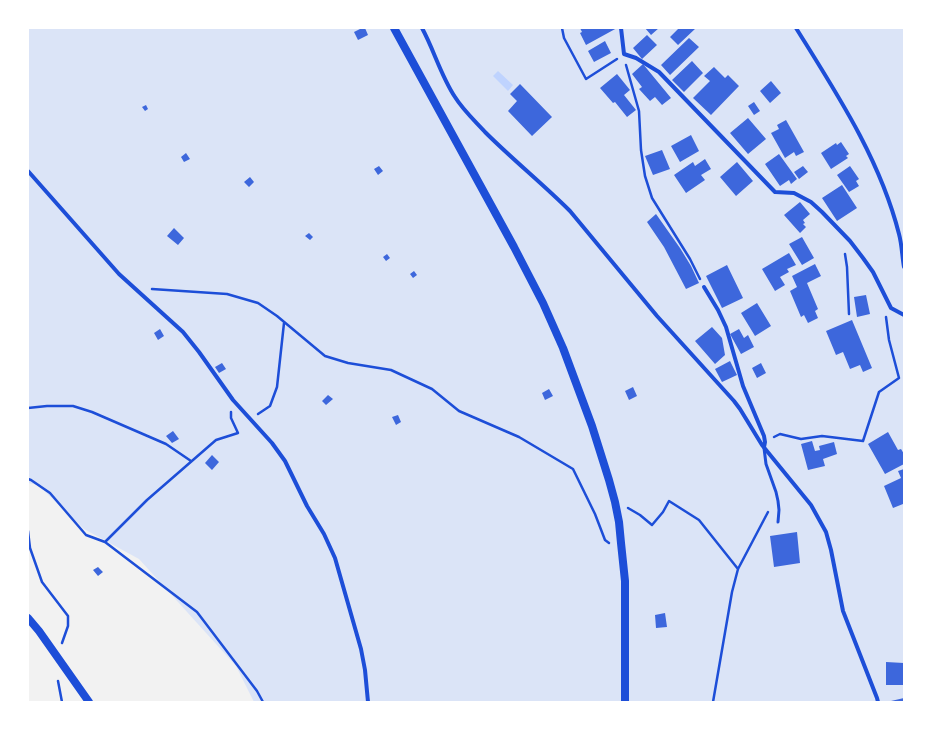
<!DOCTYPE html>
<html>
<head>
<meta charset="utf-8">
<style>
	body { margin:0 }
	#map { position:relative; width:932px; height:730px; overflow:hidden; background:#f2f2f2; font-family:"DM Sans",sans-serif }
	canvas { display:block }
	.frame { position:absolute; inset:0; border:29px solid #fff; pointer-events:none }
</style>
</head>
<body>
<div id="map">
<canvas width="932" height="730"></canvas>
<div class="frame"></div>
</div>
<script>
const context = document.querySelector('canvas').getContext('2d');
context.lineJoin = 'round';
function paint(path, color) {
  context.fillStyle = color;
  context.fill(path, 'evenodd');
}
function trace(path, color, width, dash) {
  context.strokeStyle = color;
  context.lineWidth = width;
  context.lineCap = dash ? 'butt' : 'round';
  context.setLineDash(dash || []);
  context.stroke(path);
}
const green = new Path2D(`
	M28,28H904V702H254L236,666L139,559L84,529L38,485L28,483Z`);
const water = new Path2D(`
	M498,71L513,85L508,91L493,76Z`);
const building = new Path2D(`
	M362,28H365L368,35L358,40L354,32Z
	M580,28H617L586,45L580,33L582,32Z
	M645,28H659L651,35Z
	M679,28H696L678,45L670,37Z
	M647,35L657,45L642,59L633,48Z
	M689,38L699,47L670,75L661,65Z
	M605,41L611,53L594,62L588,51Z
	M692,61L703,73L684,92L672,80Z
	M643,64L671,98L662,105L655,97L650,101L639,89L642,87L632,74Z
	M714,67L725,78L728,75L739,86L711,115L693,98L710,81L704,76Z
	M617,74L630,90L624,95L636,110L627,117L615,102L613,103L600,88Z
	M771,81L781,93L770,103L760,91Z
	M520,84L552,117L532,136L508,111L517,101L510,94Z
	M754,102L760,111L754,115L748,106Z
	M146,105L148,109L145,111L142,107Z
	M748,118L766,139L748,154L730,133Z
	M786,120L804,152L796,156L794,152L785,158L771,133L779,129L777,125Z
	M691,135L699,151L680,162L671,146Z
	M841,142L849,154L846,156L848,158L831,169L821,153L836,143L837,145Z
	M662,150L670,169L653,175L645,156Z
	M186,153L190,159L184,162L181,157Z
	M779,154L797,179L791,184L789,180L780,186L765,164Z
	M705,159L711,169L701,175L705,180L686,193L674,175L693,162L695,166Z
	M737,162L753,181L736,196L720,177Z
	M379,166L383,171L378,175L374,169Z
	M803,166L808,172L799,179L794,172Z
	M850,166L859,179L856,181L859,186L849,192L837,175Z
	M250,177L254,182L249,187L244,182Z
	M842,185L857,208L837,221L822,198Z
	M800,202L810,214L803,220L805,223L803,224L806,227L800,233L784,215Z
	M656,214L680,248L691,266L699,283L686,289L664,247L647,222Z
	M174,228L184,238L178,245L167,236Z
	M309,233L313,237L310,240L305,236Z
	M802,237L814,258L802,265L789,244Z
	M789,253L796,265L787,269L789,272L780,277L785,285L775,291L762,269Z
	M387,254L390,258L386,261L383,257Z
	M815,264L821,276L807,283L818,309L815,311L818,318L808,323L804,315L801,317L790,291L797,287L792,276Z
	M727,265L743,298L722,308L706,276Z
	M414,271L417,275L413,278L410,274Z
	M866,295L870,314L857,317L854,297Z
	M757,303L771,326L755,336L741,313Z
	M852,320L872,368L863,372L860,365L850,369L843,352L836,355L826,331Z
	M712,327L722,338L725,355L715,364L695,341Z
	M160,329L164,336L158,340L154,333Z
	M739,329L744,338L748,335L754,347L741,354L730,334Z
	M730,361L737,375L722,382L715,369Z
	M222,363L226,369L219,373L215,367Z
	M761,363L766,373L757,378L752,368Z
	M633,387L637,396L629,400L625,391Z
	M549,389L553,396L545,400L542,393Z
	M328,395L333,399L326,405L322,401Z
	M398,415L401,422L396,425L392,417Z
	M173,431L179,439L172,443L166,436Z
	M888,432L898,450L901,449L904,454V464L885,474L868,444Z
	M812,441L815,451L820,450L819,446L834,442L837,454L823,459L825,466L808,470L801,444Z
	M212,455L219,462L212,470L205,463Z
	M904,469V507L903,504L893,508L884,486L901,478L898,471Z
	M797,532L800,563L774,567L770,536Z
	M98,567L103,572L98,576L93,570Z
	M665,613L667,627L656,628L655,615Z
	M886,662L904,663V685H886Z
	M904,698V702H891V701Z`);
const path = new Path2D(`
	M562,28L564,38L586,79L617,59
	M626,65L639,111L641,150L645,176L652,198L690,259L700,279
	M845,254L847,267L849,314
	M152,289L227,294L258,303L277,316L325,356L348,363L391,370L432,389L459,411L519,437L573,469L595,514L605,540L609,543
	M28,408L47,406H73L92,412L166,444L191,461
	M258,414L270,406L277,387L284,323
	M774,437L780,434L801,439L822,436L863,441L879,392L899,378L889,340L886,317
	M28,479L31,480L50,493L86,535L105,542L197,612L257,691L263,702
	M628,508L640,515L652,525L663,512L669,501L699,520L738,569
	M28,531L30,548L42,582L68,616V626L62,643
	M105,542L147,500L216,440L238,433L231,418V412
	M58,681L62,702
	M713,702L732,592L738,569L768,512`);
const service = new Path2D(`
	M764,448L766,464L776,492L778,501L779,510L778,522`);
const minor = new Path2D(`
	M422,28C434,50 441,76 455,97C463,110 475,121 485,132C512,159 543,184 570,211L657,316L734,401L740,409L762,445L811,505L826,532L831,550L843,611L877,698L878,702
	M621,28L624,54L636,58L659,72L775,192L794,193L811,202L822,212L850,241L863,258L873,272L891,308L904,315
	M796,28C837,94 880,159 899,234C902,245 902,256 904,267
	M28,171L119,274L183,332L199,352L233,400L272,443L285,461L307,506L324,534L335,558L361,649L365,670L368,702
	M704,287L718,310L726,327L743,386L764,436L765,442L764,447`);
const secondary = new Path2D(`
	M394,28L514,247L543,303L563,348L592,426L609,480L615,502L619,522L621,543L625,581V702
	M28,618L39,631L89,702`);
paint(green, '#dbe4f7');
paint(water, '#bfd3fe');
paint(building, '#3d67dc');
trace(path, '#1d4ed8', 2.5);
trace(service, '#1d4ed8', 3);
trace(minor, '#1d4ed8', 4);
trace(secondary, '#1d4ed8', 8);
</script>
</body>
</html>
